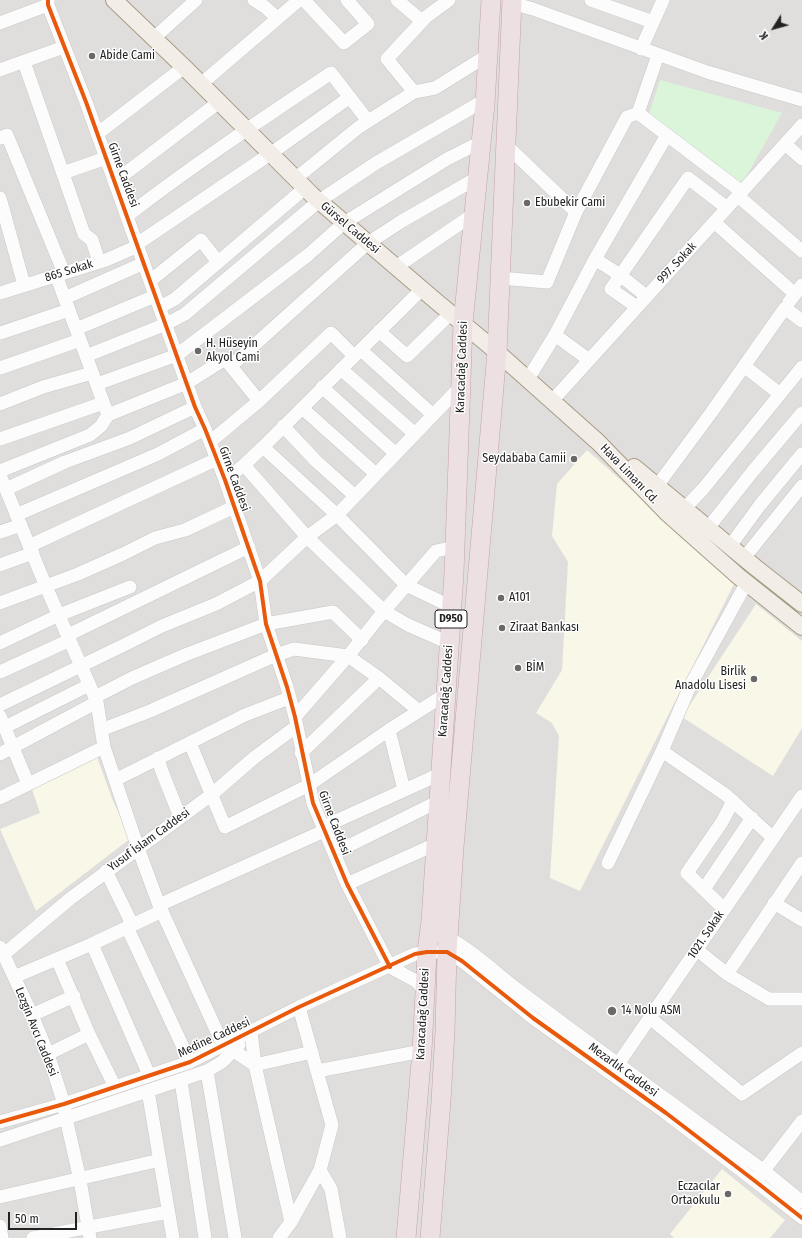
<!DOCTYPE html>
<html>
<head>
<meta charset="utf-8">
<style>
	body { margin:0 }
	#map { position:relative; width:802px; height:1238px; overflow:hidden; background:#f0eeeb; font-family:"Fira Sans Condensed",sans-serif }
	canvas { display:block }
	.north { position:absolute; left:754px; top:8px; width:40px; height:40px; -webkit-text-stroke:3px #fff; paint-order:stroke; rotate:233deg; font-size:11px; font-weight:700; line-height:16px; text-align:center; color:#222 }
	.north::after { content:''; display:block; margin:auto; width:14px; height:18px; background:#222; clip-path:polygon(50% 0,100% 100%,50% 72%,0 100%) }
	.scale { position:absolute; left:8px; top:1212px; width:69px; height:18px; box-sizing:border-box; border:2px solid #222; border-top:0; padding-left:5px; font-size:12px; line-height:14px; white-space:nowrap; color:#222; -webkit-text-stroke:3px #fff; paint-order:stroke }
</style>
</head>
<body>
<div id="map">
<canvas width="802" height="1238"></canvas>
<div class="north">K</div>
<div class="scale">50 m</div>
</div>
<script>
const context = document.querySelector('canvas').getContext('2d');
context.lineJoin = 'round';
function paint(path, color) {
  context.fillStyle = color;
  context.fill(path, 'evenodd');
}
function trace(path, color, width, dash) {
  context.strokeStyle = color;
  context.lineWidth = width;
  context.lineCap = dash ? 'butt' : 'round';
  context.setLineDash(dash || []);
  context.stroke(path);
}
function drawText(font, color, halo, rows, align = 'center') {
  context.font = font + ' "Fira Sans Condensed",sans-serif';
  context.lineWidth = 3;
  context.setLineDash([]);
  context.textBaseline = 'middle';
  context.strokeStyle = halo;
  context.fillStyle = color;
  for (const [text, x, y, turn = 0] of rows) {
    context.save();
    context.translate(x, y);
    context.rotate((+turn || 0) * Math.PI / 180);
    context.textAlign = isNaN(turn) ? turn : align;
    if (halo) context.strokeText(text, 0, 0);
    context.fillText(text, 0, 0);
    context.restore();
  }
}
const residential = new Path2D(`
	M0,0H802V1238H0Z`);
const education = new Path2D(`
	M587,450L735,582L580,891L550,878L559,736L552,723L536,713L562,670L568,562L552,536L557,484Z
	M756,604L802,641V728L773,776L682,717Z
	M97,757L113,801L131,838L36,911L0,829L40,813L32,789Z
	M722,1169L785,1220L770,1238H674L670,1234Z`);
const park = new Path2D(`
	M660,80L782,113L742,184L649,114Z`);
const minor = new Path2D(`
	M48,0V5L86,102L195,407L205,429L225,480L260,581L266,624L287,687L295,717L313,803L347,884L390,967
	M254,0L265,7L277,18
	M304,0L344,43L368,24L347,0
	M397,0L422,21
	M591,0L653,22
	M512,3L533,9L707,72L802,100
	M0,23L48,5
	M154,38L196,0
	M641,49L663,0
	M658,55L638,113L742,192
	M24,62L84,234L92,240L99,262
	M0,70L64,47
	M201,84L299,0
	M414,92L387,59L426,17L449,0
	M97,134L184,67
	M0,138L7,135L64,273
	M785,144L802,159
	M506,145L576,212L627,117L638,113
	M63,173L106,158
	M295,179L359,127L414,92L435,88L488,55
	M114,182L219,102
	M738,196L802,251
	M0,198L24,285
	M127,216C193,165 262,119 331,73L368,121
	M714,222L795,294
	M137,244L270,154L350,97
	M595,259L667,135
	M396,267L474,214
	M56,275L108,415L187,383L225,359L259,401
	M500,278L547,282L576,212
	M150,281L201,240L218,262
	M0,293L106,260L138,246
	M65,298L144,263
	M789,302L802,285
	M160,307L175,299L305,188
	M637,307L611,289L688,178L727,208
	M76,329L155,296
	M379,331L407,356L451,313
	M0,333L69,310
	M555,335L595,259L620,275L646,296
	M361,350L433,415
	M86,356L166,324L185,314L319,201L376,163L485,100
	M231,366L368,243L402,221L477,178
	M744,366L780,394
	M0,368L80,340
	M341,369L415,434
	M528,379L555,335L589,360
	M97,384L177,355L308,255L344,223L447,159L481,142
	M322,387L396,454
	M552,401L802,125
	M0,404L43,387L92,373
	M302,408L376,474
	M283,426L316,461L355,496
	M0,439L103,403
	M210,442L259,401L331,333L354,356
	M263,447L422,289
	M244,465L263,447L337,515L406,585L452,607
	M0,471L90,435L101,426L108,415
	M0,475L47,589L97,702L104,747L138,848L159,905L223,1045L234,1051L255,1065L312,1052
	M225,480L244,465L307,537L384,611L408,625L449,643
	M657,486L711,413L785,308L802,321
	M6,489L65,462L130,438L195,407
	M685,508L703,489L802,367
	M16,515L158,454L205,429
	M708,528L753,471L802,413
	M0,532L21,525
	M29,546L217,459
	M730,546L760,505L802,454
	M744,558L802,486
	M0,565L33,553
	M0,603L78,574L123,554L155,538L185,530L234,507
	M68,635L249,547
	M0,643L59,615L130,587
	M0,672L70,640
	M95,697L132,678L185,655L266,624L333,612L362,640
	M0,705L122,646L162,626L216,604L260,581L307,537L337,515L461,386
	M0,716L28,784
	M295,717L348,656L384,611L436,551L455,547
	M5,727L89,685
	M101,730L150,711L276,655L294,649L348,656L379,678
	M389,730L446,694
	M190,743L225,827L309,785L389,730L404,790
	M662,751L690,686L747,582
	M301,753L379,678L419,711
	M0,754L97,702
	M158,758L161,769L180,817
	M115,780L245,715L289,698
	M0,798L104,747
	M323,827L440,774
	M334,853L439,801
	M608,863L662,751L726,795L773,838
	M106,871L132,924
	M347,884L436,844
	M704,889L752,818
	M774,903L802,920
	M159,905L324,831
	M724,909L687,873L722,822L733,801
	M127,927L190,1062
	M442,936C459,939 502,978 518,990C599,1051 681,1110 763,1170L802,1202
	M92,944L149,1075
	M0,947L32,1015L48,1054L64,1104L66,1118L80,1180L90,1238
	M696,949L727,974L769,999H802
	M3,955L71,898L211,795L255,757L297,726
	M57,959L89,1034L115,1087
	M390,967L416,981L425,991
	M727,974L802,863
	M14,977L92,944L162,911
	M32,1015L74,996
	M650,1018L742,1094L802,1053
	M251,1032L255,1065L291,1222L320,1170L332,1125L299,1007
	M48,1054L89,1034
	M614,1070L802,796
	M207,1071L235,1238
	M317,1071L422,1051
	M181,1081L205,1238
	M148,1091L173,1238
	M0,1122L64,1104L190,1062L299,1007L415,954L427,952H447L462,961L533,1018L666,1113L755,1181L802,1218
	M0,1140L207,1071L222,1062L239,1045
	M320,1170L331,1189L340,1238
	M758,1178L802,1121
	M0,1197L160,1160
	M0,1226L2,1238
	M33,1238L168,1212
	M279,1238L291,1222`);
const major = new Path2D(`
	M114,0L184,67L312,195L437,302L497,352L598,442L667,513L738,576L802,627
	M634,467L755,567L802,604`);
const highway = new Path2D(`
	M406,1238L422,1051L427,952L431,921L454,573L463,323L485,104L491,0
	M430,1238L441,1101L445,1031L447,952L454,847L497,352L512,0`);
const cycleway = new Path2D(`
	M48,0V5L86,102L195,407L205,429L225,480L260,581L266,624L287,687L295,717L313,803L347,884L390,967
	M0,1122L64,1104L190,1062L299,1007L415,954L427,952H447L462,961L533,1018L666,1113L755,1181L802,1218`);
const markers = [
	[92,56,4,"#6a6968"],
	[527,203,4,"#6a6968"],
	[198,351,4,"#6a6968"],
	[574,459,4,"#6a6968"],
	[501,598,4,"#6a6968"],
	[502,628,4,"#6a6968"],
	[518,668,4,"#6a6968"],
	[754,679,4,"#6a6968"],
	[612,1011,5,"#6a6968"],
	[728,1194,4,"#6a6968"]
];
const shields = [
	[451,619,32]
];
const shieldNames = [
	["D950",451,619]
];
const poiNames = [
	["Abide Cami",100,56],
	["Ebubekir Cami",535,203],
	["H. Hüseyin",206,344],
	["Akyol Cami",206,358],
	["Seydababa Camii",566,459,"right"],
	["A101",509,598],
	["Ziraat Bankası",510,628],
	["BİM",526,668],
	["Birlik",746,672,"right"],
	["Anadolu Lisesi",746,686,"right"],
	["14 Nolu ASM",621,1011],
	["Eczacılar",720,1187,"right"],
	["Ortaokulu",720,1201,"right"]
];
const streetNames = [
	["Girne Caddesi",123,175,70],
	["Gürsel Caddesi",350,228,40],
	["997. Sokak",677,263,-47],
	["865 Sokak",69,271,-17],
	["Karacadağ Caddesi",462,367,-88],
	["Hava Limanı Cd.",629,474,46],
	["Girne Caddesi",234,479,70],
	["Karacadağ Caddesi",446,691,-86],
	["Girne Caddesi",334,823,69],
	["Yusuf İslam Caddesi",149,840,-36],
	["1021. Sokak",706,935,-56],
	["Karacadağ Caddesi",423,1014,-87],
	["Lezgin Avcı Caddesi",36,1032,68],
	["Medine Caddesi",214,1038,-25],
	["Mezarlık Caddesi",623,1070,36]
];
paint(residential, '#dfdedc');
paint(education, '#f8f7e8');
paint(park, '#daf5da');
trace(minor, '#c9c8c7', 14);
trace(major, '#a79c86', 18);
trace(highway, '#c5a2ac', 20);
trace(minor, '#fdfcfc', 13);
trace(major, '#f3ede7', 16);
trace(highway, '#ece0e2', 19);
trace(cycleway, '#e8590c', 4);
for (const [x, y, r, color] of markers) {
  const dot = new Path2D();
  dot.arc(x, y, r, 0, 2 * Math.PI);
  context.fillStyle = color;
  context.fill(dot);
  trace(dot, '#fff', 1.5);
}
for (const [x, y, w] of shields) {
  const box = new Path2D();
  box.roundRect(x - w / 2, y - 9, w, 18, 3);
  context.fillStyle = '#fff';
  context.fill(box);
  trace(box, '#222', 1);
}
drawText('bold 11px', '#222', null, shieldNames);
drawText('12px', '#222', '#fff', poiNames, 'left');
drawText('12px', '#222', '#fff', streetNames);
</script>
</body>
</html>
